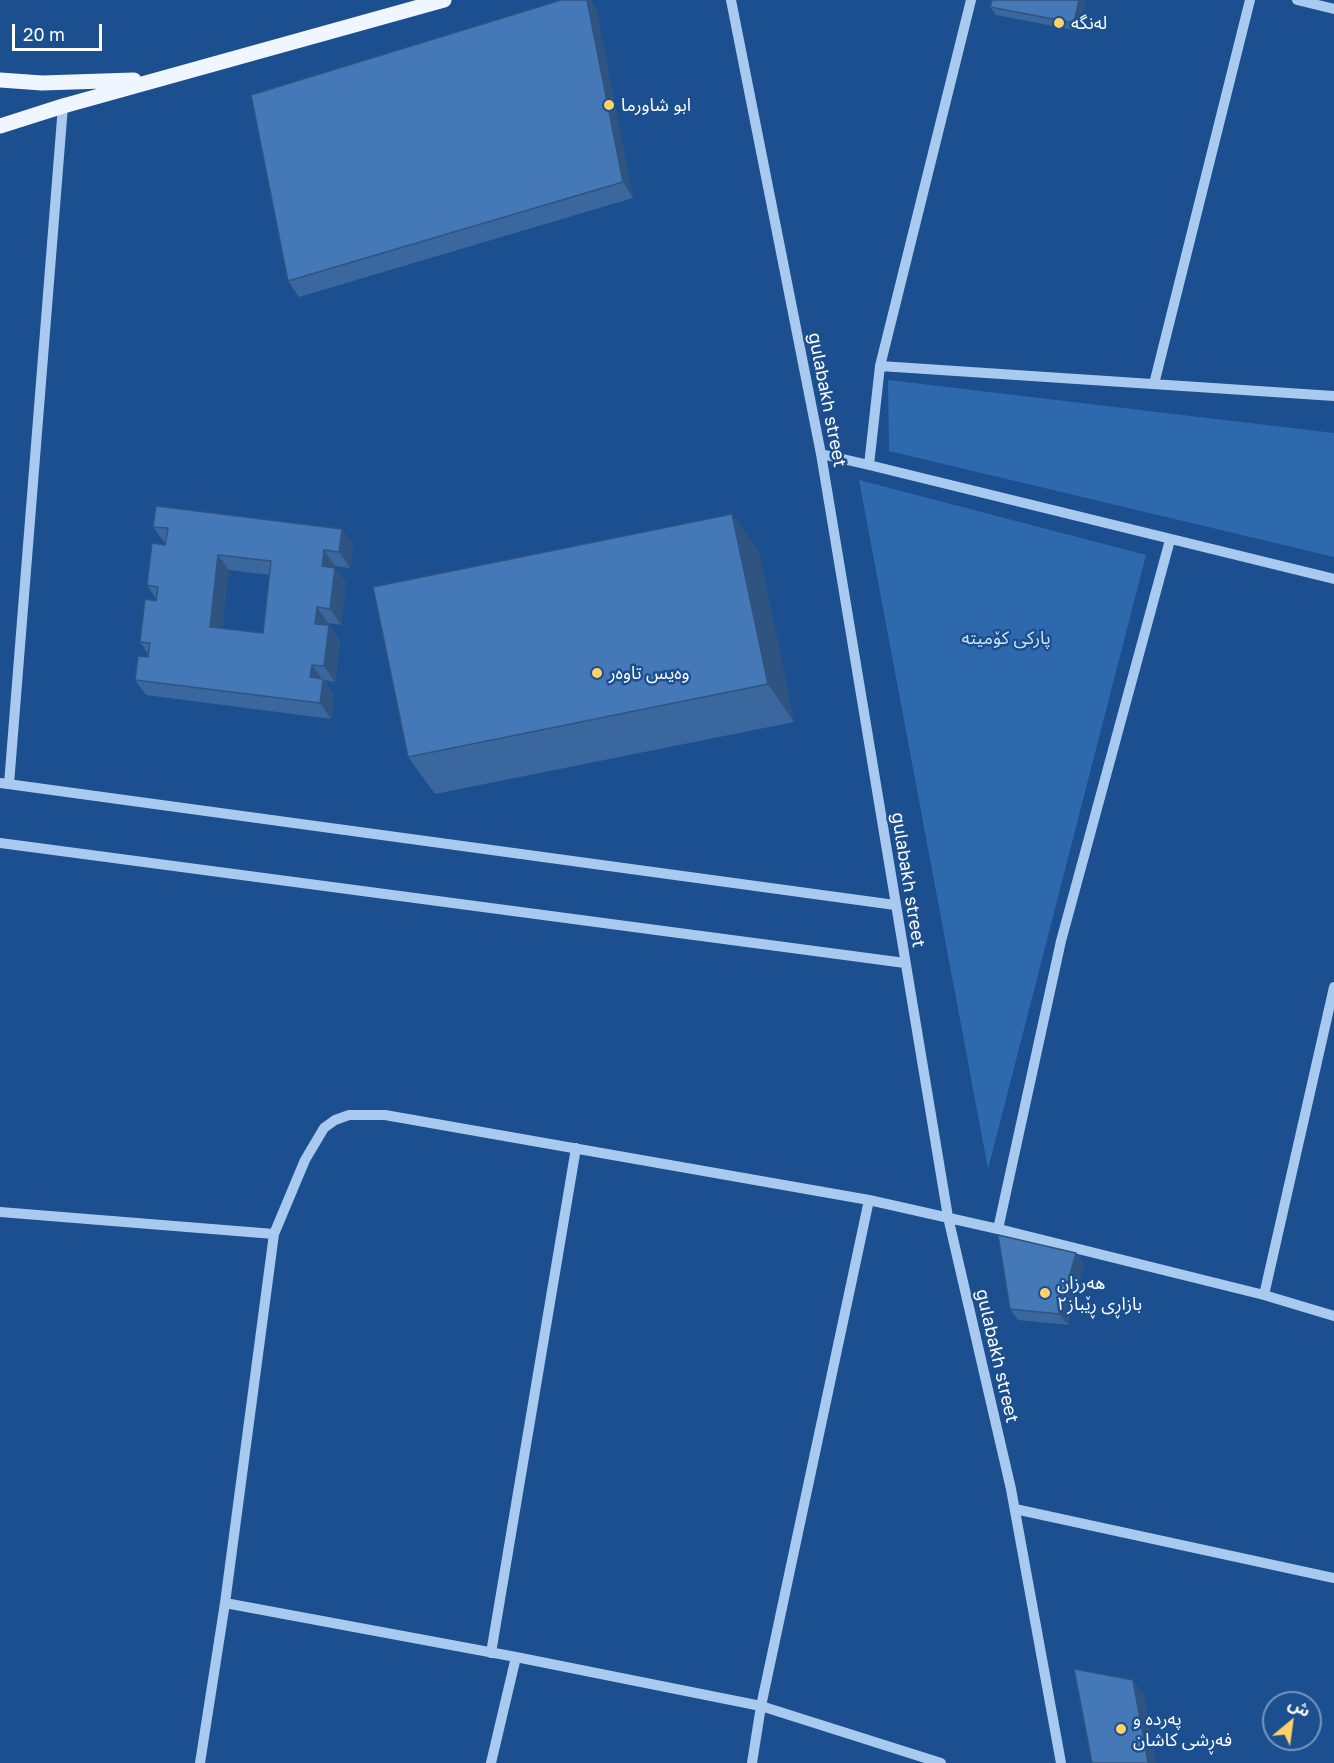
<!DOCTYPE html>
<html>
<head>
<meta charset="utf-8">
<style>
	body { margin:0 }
	#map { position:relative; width:1334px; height:1763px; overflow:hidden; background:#1b4f8f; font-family:"Golos Text","Noto Sans Arabic",sans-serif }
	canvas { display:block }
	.north { position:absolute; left:1262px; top:1691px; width:60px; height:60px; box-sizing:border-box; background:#1b4f8f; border:2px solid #7695bc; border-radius:50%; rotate:29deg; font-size:16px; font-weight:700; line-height:24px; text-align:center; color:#fff }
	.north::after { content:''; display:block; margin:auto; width:21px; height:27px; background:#ffd166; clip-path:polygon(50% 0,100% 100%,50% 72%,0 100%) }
	.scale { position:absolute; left:12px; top:24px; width:90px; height:27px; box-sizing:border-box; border:3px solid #fff; border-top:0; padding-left:8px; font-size:18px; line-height:21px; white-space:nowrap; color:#fff; -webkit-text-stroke:4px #1b4f8f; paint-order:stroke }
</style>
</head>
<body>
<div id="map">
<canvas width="1334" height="1763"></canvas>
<div class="north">ش</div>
<div class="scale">20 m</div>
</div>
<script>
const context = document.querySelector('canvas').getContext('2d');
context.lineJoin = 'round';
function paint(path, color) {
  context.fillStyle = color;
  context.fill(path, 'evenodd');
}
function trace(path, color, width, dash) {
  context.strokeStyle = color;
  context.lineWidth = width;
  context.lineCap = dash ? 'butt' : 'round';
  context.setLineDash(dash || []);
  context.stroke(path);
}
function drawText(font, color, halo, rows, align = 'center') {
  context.font = font + ' "Golos Text","Noto Sans Arabic",sans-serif';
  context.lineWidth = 5;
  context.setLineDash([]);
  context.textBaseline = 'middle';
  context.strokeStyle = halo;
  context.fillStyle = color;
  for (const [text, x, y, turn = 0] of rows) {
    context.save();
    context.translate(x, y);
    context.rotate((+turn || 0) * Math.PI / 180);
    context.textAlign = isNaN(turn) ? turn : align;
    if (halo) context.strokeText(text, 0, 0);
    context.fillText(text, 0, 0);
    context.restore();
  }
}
const green = new Path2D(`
	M888,380L1334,433V557L889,451Z
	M859,480L1146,555L988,1169Z`);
const minor = new Path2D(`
	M731,0L821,454L948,1217L1011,1489L1061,1763
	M1297,0L1334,9
	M880,366L1334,396
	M1154,384L1250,0
	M821,454L869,465L1334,579
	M869,465L880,366L971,0
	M0,783L895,905
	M9,784L63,106
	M0,843L905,963
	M0,1212L274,1234
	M998,1229L1061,941L1170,540
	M1264,1295L1334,987
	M1015,1509L1334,1578
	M225,1603L516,1657L761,1706L941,1763
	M491,1653L576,1148
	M200,1763L225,1603L274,1234L305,1160L324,1128L335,1120L349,1115H385L869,1200L998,1229L1264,1295L1334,1316
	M491,1763L516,1657
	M752,1763L761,1706L869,1200`);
const major = new Path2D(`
	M0,80L42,83L134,80
	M0,126L63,106L444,0`);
const wall = new Path2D(`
	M992,0H1086L1079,31L996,15L990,7Z
	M596,8L633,198L299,297L288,281Z
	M153,527L353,545L350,568L335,566V568L346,583L341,625L328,623L327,625H329L340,641L335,682L324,680L334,695L331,719L146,695L135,680L148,657V654L140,642L156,601V599L147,585L166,542H164ZM229,570L270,575L263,633L222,628Z
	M759,552L794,722L435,794L408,757Z
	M1076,1253L1084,1265L1068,1325L1018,1320L1010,1309Z`);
const shadedWall = new Path2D(`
	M587,0H591L596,8L633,198L623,182Z
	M1079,0H1086L1079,31L1074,23Z
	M732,514L759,552L794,722L768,684Z
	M342,529L353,545L350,568L339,552Z
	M324,550L335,566L333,582L322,566Z
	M218,555L229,570L221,642L210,627Z
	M335,568L346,583L341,625L330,609Z
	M317,607L328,623L326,639L315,624Z
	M329,625L340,641L335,682L324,666Z
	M312,665L323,680L310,677Z
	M323,679L334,695L331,719L320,703Z
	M1076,1253L1084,1265L1068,1325L1059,1314Z
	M1133,1680L1144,1695L1156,1763H1148Z`);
const building = new Path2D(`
	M561,0H587L623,182L288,281L251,95Z
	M992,0H1079L1074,23L990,7Z
	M156,506L342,529L339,552L324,550L322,566L335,568L330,609L317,607L315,624L329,625L324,666L312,665L310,677L323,679L320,703L135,680L138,656L148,657L150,643L140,642L145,599L156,601L158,587L147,585L152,543L165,545L168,528L153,527ZM218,555L271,561L263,633L210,627Z
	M732,514L768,684L408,757L373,587Z
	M998,1235L1076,1253L1059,1314L1010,1309Z
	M1074,1669L1133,1680L1148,1763H1092Z`);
const markers = [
	[1059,23,6,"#ffd166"],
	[609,105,6,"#ffd166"],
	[597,673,6,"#ffd166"],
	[1045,1293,6,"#ffd166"],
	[1121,1729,6,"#ffd166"]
];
const poiNames = [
	["لەنگە",1071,23],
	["ابو شاورما",621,105],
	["وەیس تاوەر",609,673],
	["هەرزان",1057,1283],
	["بازاڕی ڕێباز٢",1057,1304],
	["پەردە و",1133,1719],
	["فەڕشی کاشان",1133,1740]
];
const streetNames = [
	["gulabakh street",827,400,79],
	["gulabakh street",908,880,81],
	["gulabakh street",997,1356,77]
];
const parkNames = [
	["پارکی کۆمیتە",1006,638]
];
paint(green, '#2e69ad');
trace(minor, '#a9c9ee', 10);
trace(major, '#f0f6ff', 15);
paint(wall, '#3a679d');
paint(shadedWall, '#305480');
paint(building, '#4478b7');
trace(building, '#305480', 1.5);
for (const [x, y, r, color] of markers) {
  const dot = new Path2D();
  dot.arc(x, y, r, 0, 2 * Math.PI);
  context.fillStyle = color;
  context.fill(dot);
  trace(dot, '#1b4f8f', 2);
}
drawText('18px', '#fff', '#1b4f8f', poiNames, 'left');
drawText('18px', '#fff', '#1b4f8f', streetNames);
drawText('18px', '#cfe3fa', '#1b4f8f', parkNames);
</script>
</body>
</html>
